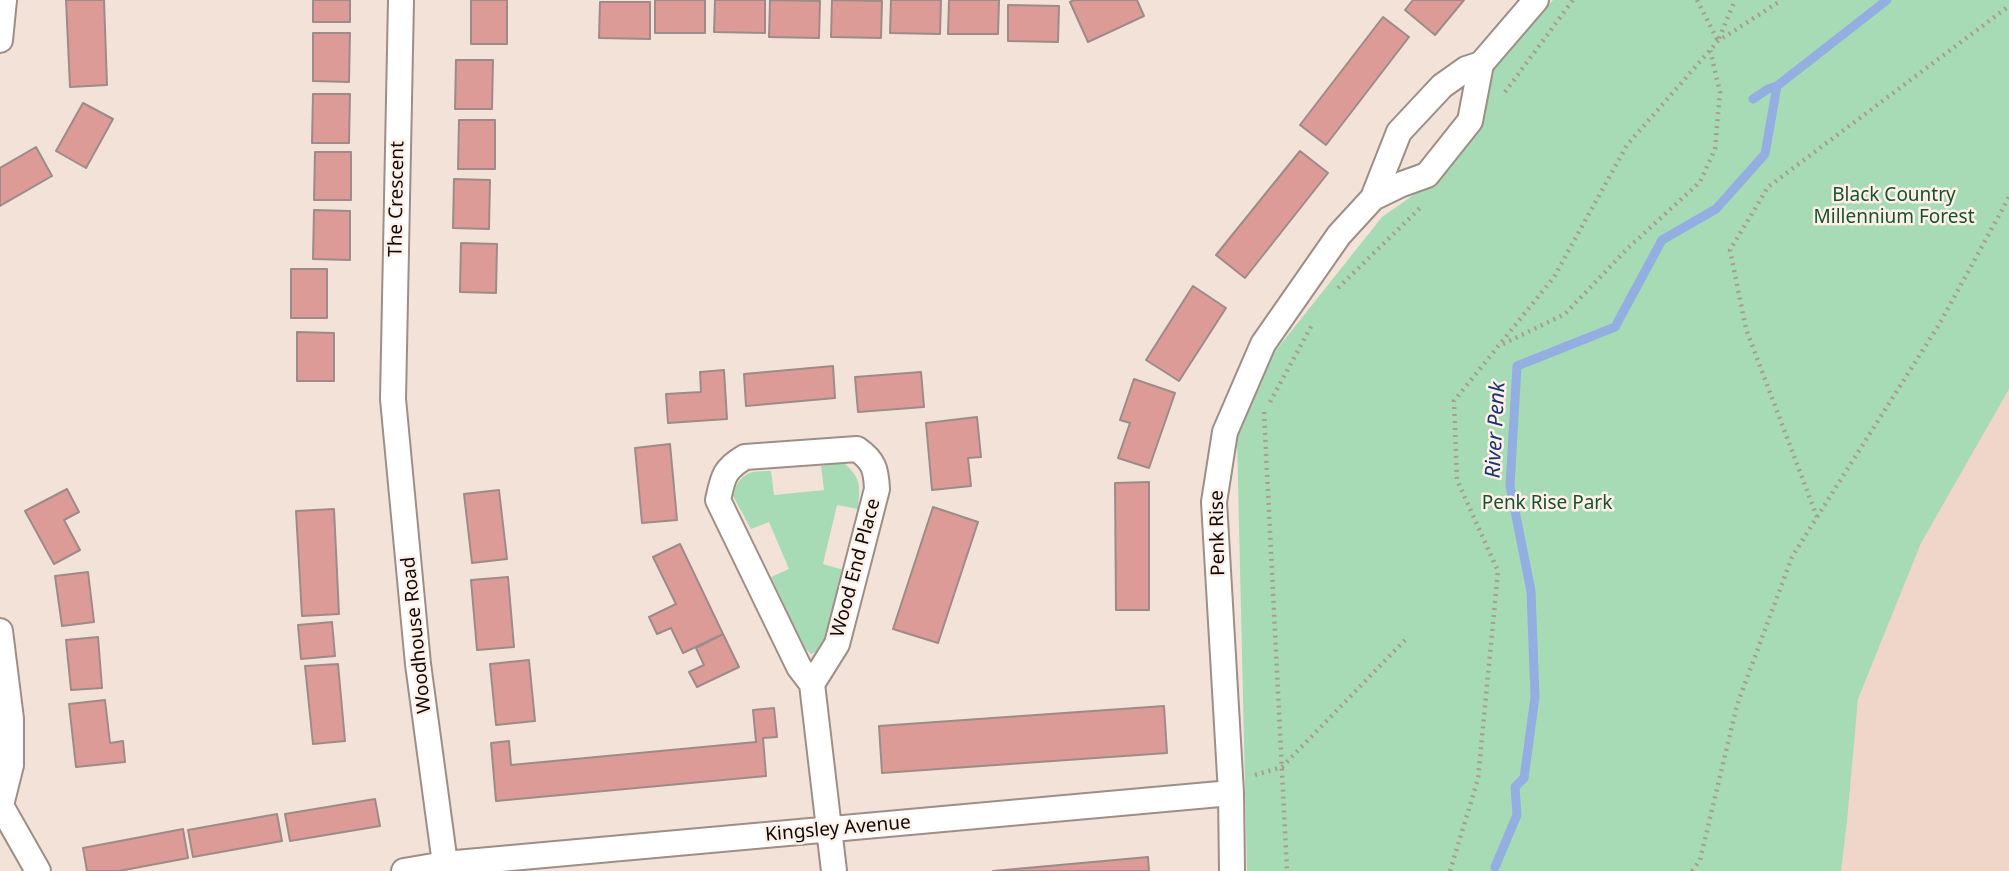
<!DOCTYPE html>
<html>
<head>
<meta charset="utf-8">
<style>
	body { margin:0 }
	canvas { display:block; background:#f3e2d8 }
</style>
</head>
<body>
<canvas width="2009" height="871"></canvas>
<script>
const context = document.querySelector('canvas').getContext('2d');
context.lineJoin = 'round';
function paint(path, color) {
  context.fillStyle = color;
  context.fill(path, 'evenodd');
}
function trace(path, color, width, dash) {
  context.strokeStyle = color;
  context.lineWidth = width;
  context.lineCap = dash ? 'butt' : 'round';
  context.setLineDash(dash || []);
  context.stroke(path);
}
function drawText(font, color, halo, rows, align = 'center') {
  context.font = font + ' "Noto Sans",sans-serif';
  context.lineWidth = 5;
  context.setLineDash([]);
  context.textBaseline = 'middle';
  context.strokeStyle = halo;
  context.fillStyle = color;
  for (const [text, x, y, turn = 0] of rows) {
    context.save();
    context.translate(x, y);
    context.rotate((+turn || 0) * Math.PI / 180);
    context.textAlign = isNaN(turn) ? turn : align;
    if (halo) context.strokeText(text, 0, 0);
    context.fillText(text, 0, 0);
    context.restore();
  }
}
const built = new Path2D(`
	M2009,216V871H1776Z`);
const green = new Path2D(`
	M1553,0H2009V389L1921,543L1858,699L1847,821L1841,871H1247L1237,438L1273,354L1382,217L1429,184L1478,120L1493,70Z
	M843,462C862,479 860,485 858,509L837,505L823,564L844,570L821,650L811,654L805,648L771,577L789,569L769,522L751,529L732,494C742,473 747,471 771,471L774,495L824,490L821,466Z`);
const stream = new Path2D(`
	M1753,99L1768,89L1777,86
	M1495,867L1517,815L1515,787L1524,778L1535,697L1531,591L1510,486L1517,366L1615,327L1662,240L1716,209L1765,154L1777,86L1887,0`);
const building = new Path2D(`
	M66,0H104L107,85L70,87Z
	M313,0H350V22H313Z
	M471,0H507V44H471Z
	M655,0H705V33H655Z
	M715,0H765V33L714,32Z
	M770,0L820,1L819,38L769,37Z
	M832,0L882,1L881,38L831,37Z
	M891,0H941L940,34L890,33Z
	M949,0H999L998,34H948Z
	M1074,0H1137L1144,16L1088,42L1070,2Z
	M1413,0H1464L1435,35L1405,10Z
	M600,2H650V39L599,38Z
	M1008,5L1059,6L1058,42L1008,41Z
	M1383,17L1409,37L1326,145L1300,125Z
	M313,33H350L349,82L313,81Z
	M456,60H493L492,109H455Z
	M313,94H350L349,143H312Z
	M83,103L113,119L86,168L56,151Z
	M459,120H495V169H458Z
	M36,147L52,176L0,206V168Z
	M1300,151L1328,173L1245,278L1216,255Z
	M315,152H351V200H314Z
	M454,179L490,180L489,229L453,228Z
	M314,210L350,211V260L313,259Z
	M461,243L497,244L496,293L460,292Z
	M291,269H327V318H291Z
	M1193,286L1226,308L1179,381L1146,360Z
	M297,332L334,333V381H297Z
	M833,366L835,398L746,406L744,374Z
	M724,370L727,419L668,423L666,394L701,392L700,372Z
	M921,372L924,407L858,412L855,377Z
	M1134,379L1175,393L1149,468L1118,458L1130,423L1120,420Z
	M977,417L981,457L968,458L971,486L932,490L926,423Z
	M670,444L677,520L642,523L635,448Z
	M1149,482V610H1116L1115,483Z
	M67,489L79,512L64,520L80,550L54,564L25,511Z
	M499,490L507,559L472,563L464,494Z
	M933,507L978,522L938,643L893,629Z
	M334,509L339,614L302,616L296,511Z
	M680,544L723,634L683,653L671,628L657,634L649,617L676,604L653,557Z
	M88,572L94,622L62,626L55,576Z
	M508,577L514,647L477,650L471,580Z
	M332,622L335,656L301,659L298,625Z
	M723,634L739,667L697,687L689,672L704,665L696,648Z
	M98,637L102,688L71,690L66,640Z
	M529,660L535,721L496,725L490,664Z
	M338,664L345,741L313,744L305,666Z
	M105,700L110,743L123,741L125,762L76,767L69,704Z
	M1164,706L1167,753L882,773L879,726Z
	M774,708L777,737L763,738L766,776L496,801L491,743L509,741L511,765L756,742L753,710Z
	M375,799L380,826L290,841L285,814Z
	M277,814L282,841L193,857L188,830Z
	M183,829L188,858L119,871H87L83,848Z
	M1148,857L1149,871H993Z`);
const path = new Path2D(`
	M1697,0L1718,41L1735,0
	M1505,92L1573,0
	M1338,288L1420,208
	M1503,344L1565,314L1628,248L1700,182L1715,149L1720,92L1710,50
	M1270,402L1313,323
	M1264,412L1287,871
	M1817,517L1940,323L2009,197
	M1255,775L1282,767L1405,640
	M1450,871L1478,779L1498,571L1457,480L1454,401L1554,277L1627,145L1718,41L1782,0
	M1692,871L1700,860L1737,705L1792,557L1817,517L1746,329L1730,250L1768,187L2009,6`);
const minor = new Path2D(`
	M401,0L393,399L418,664L446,871
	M0,40L4,0
	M1373,198L1399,132L1442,86L1466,69L1481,64L1536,0
	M0,631L11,719V765L1,805
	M812,684L837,644L877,489C876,469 874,461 857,449L745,457C724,469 723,477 718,500L799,667L812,684L834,871
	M0,804L38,871
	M404,871L445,864L1231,793
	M1232,871L1231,793L1214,502L1225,432L1263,344L1339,235L1373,198L1402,184L1427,175L1470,121L1481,64`);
const parkNames = [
	["Black Country",1894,196],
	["Millennium Forest",1894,218],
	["Penk Rise Park",1547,504]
];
const streetNames = [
	["The Crescent",397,199,-89],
	["Penk Rise",1218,533,-91],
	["Wood End Place",856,568,-75],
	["Woodhouse Road",417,635,-96],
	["Kingsley Avenue",838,829,-5]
];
const waterNames = [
	["River Penk",1496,430,-87]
];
paint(built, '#efd6c9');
paint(green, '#a7dbb6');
trace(stream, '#93aee1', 9);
paint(building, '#dc9b96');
trace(building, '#9e8b89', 2);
trace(minor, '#9e8e86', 28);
trace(path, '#a99c94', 4.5, [2, 5]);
trace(minor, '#fff', 24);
drawText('19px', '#14532e', '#fef0e8', parkNames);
drawText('19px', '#100a07', '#fef0e8', streetNames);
drawText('italic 21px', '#183571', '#fef0e8', waterNames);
</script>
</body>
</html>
